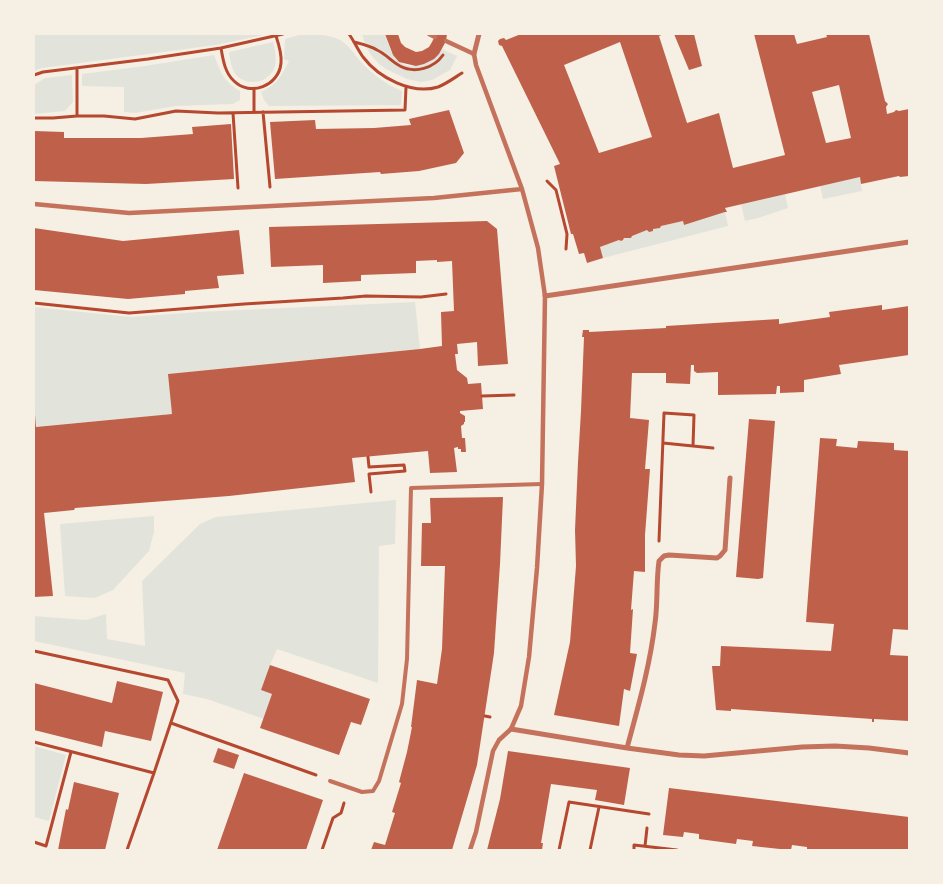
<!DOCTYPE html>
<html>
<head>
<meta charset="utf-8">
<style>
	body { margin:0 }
	#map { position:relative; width:943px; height:884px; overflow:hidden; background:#f6efe4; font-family:Manrope,sans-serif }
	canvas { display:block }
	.frame { position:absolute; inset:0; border:35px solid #f6efe4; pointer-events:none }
</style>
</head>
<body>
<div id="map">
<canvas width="943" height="884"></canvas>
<div class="frame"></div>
</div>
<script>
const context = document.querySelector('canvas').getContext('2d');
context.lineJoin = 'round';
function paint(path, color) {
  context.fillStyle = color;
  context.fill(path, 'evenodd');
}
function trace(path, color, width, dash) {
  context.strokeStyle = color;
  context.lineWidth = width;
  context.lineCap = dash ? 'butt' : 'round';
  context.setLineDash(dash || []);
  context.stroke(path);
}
const green = new Path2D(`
	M34,34H268L216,45L65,65L42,68L34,71Z
	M302,34C314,34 328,34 340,40C349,45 354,54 361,62C372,74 387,85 402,91L401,105L269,106L264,100L261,92C278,84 281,76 289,61L284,59L285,39Z
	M362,34H385C388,43 390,53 397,60C411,73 433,63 442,49L457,56L450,70L432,80L421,82L407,79L386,69L379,64L371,55L366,47Z
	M273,42C275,50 277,58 275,66C270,84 244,88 234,72C231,66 230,59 229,52Z
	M214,55C221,73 223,81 240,91V100L233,104L176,106L135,113L124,112V87L82,86V74L145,66Z
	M72,75L73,102L65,111L34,114V85L45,78Z
	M860,177L862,191L823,199L820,186Z
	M785,194L788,208L758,218L745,221L741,204Z
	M725,212L728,226L603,258L600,247L619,240L621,241L623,240L624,238H631L632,236L647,230L652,231L653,229L660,228L661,226L683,221L684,225Z
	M415,302L420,349L169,374L172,414L36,427L34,397V307L131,317L198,312Z
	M396,500L395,544L379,546L378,683L277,649L270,665L261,690L272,694L264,719L207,699L183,694L185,673L34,641V616L86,620L106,614L107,639L145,646L142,581L200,524L216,517Z
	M154,516V532L149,551L113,590L95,598L65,596L60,524Z
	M34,746L66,755L49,821L34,817Z`);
const building = new Path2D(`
	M385,34H398L401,43L405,47L416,52L422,51L429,47L432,42L436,34H447L446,41L439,54L434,59L424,64L416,66L399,62L393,55Z
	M521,34H664L659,36L687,123L719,113L733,168L785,155L754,34H794L797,44L827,37L826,34H869L885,101L888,104L886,107L887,114L894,112L896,110L899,111L909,109V176L900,177L899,176L861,184L860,177L725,208L727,212H725L684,225L683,221L661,226L660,228L653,229V231L649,232L647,230L632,236L631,238H624L623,240L621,241L619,240L600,247L603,258L587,263L584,253L579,254L573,234H571L554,166L560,164L502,46L499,45L498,41L500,39L504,38L506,40ZM620,42L652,137L599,153L564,65ZM839,85L851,138L826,143L812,92Z
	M674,34H694L702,66L689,70Z
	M449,110L464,153L456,163L419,171L381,174L380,172L275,179L270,122L315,120L316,129L374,128L411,125L409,119Z
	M231,124L234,179L146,184L34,181V131L64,132V138H141L193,134L192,127Z
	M487,221L497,229L508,364L478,366L477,342L457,344L458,354H455L457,370L467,378L468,384L481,383L483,409L460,411V413L465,416V422H464V424L461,426L462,438H465L466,452H461V449H458V447L454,448L457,472L430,473L428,451L352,458L355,482L229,496L75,508L74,510L44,513L53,596L34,597V414H35L36,427L172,414L168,374L420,349L442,346L441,312L454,311L452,261L437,262V260L416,261V273L361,275V281L323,283V265L271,267L269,227Z
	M34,228L123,241L239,230L244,274L217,276L219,288L185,291V294L128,299L34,290Z
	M882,305V310L909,306V355L839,365L841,374L804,380V392L780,393V386H777L776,394L718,395V372L697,373L694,371V365H691L690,384L666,383V373H632L630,418L649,420L645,469H650L645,535V572L634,571L631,610L633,609L630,653L637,654L630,691L624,689L619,726L554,715L570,642L576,566L575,530L578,462L581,411L584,337H582L583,330H589V332L666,328V326L779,319V324L830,317L829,312Z
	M749,419L775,421L763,578L758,579L736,577Z
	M820,438L837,439L836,446L857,448L858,441L894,443V450L909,451V630L893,629L890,655L909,656V721L874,719V722H872V719L731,709V711L716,710L712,666H720L721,646L831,651L834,624L806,622Z
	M503,497L500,564L494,653L477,765L452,850H371L374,842L385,845L395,813L392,812L401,783L399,782L407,752L412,727H411L417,680L437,684L442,649L445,566H421L422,523H431L430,498Z
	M270,665L370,699L361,725L351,722L339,755L260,728L272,694L261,690Z
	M117,681L163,692L151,741L105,731L102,747L34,730V683L112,703Z
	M218,748L239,755L234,769L213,762Z
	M508,751L630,768L624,805L595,800L597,790L551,784L541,843H543L542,850H487L500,799Z
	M244,773L323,800L306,850H217Z
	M74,782L119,793L105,850H58L66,809L68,810Z
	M669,788L909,817V850H807V847L792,845L791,850H789L752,846L753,841L737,839L736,844L699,839V834L684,832L683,837L663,835Z`);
const path = new Path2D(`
	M349,34C354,41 358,50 363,57C379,78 412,95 438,87C446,84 454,78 462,73
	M354,42C362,44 371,46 377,50C386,54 392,62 400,66C415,74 434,68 443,55
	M221,48C223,60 225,73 234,81C250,97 279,86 281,63C282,54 279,45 276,36
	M77,68V116
	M34,75L43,72L148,59L221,48L283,34
	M254,112V89
	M263,112L270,187
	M233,113L238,188
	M34,118H53L77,116H104L135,119L176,111L218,113L405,110L406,87
	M547,181L556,190L567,234L566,249
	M34,303L129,313L244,304L343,298L366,296L421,297L446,294
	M482,396L514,395
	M663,443L713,448
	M368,457L369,467L404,465L405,471L369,474L371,492
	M659,541L664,413L694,415L693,446
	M34,651L168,680L178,701L154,773L127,850
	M485,716L490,717
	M171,723L316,775
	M34,742L154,773
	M34,842L46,846L71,752
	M645,846L647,828
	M322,850L333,818L341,813L344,803
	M559,850L569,802L649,814
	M590,850L599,807
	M634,850V845L677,850`);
const service = new Path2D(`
	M330,781L362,792L373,791L379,781L402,704L407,659L411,488L542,484`);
const pedestrian = new Path2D(`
	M429,34L435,37
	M446,41L474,54L476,65L522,189L538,248L545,296L542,484L537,568L529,657L521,706L511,729L499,740L493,751L476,832L470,850
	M34,204L129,213L434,198L522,189`);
const minor = new Path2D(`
	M474,54L479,34
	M545,296L909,242
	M511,729L627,748L679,755L704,756L802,747L835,746L869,748L909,753
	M627,748C638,707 650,666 655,623C658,603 656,582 659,561L664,556L669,555L717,558L720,556L725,550L730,478`);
paint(green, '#e2e4dc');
paint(building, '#bf614a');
trace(path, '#b5482f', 3);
trace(service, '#c5725c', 4);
trace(pedestrian, '#c5725c', 4.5);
trace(minor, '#c5725c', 5);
</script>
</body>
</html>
